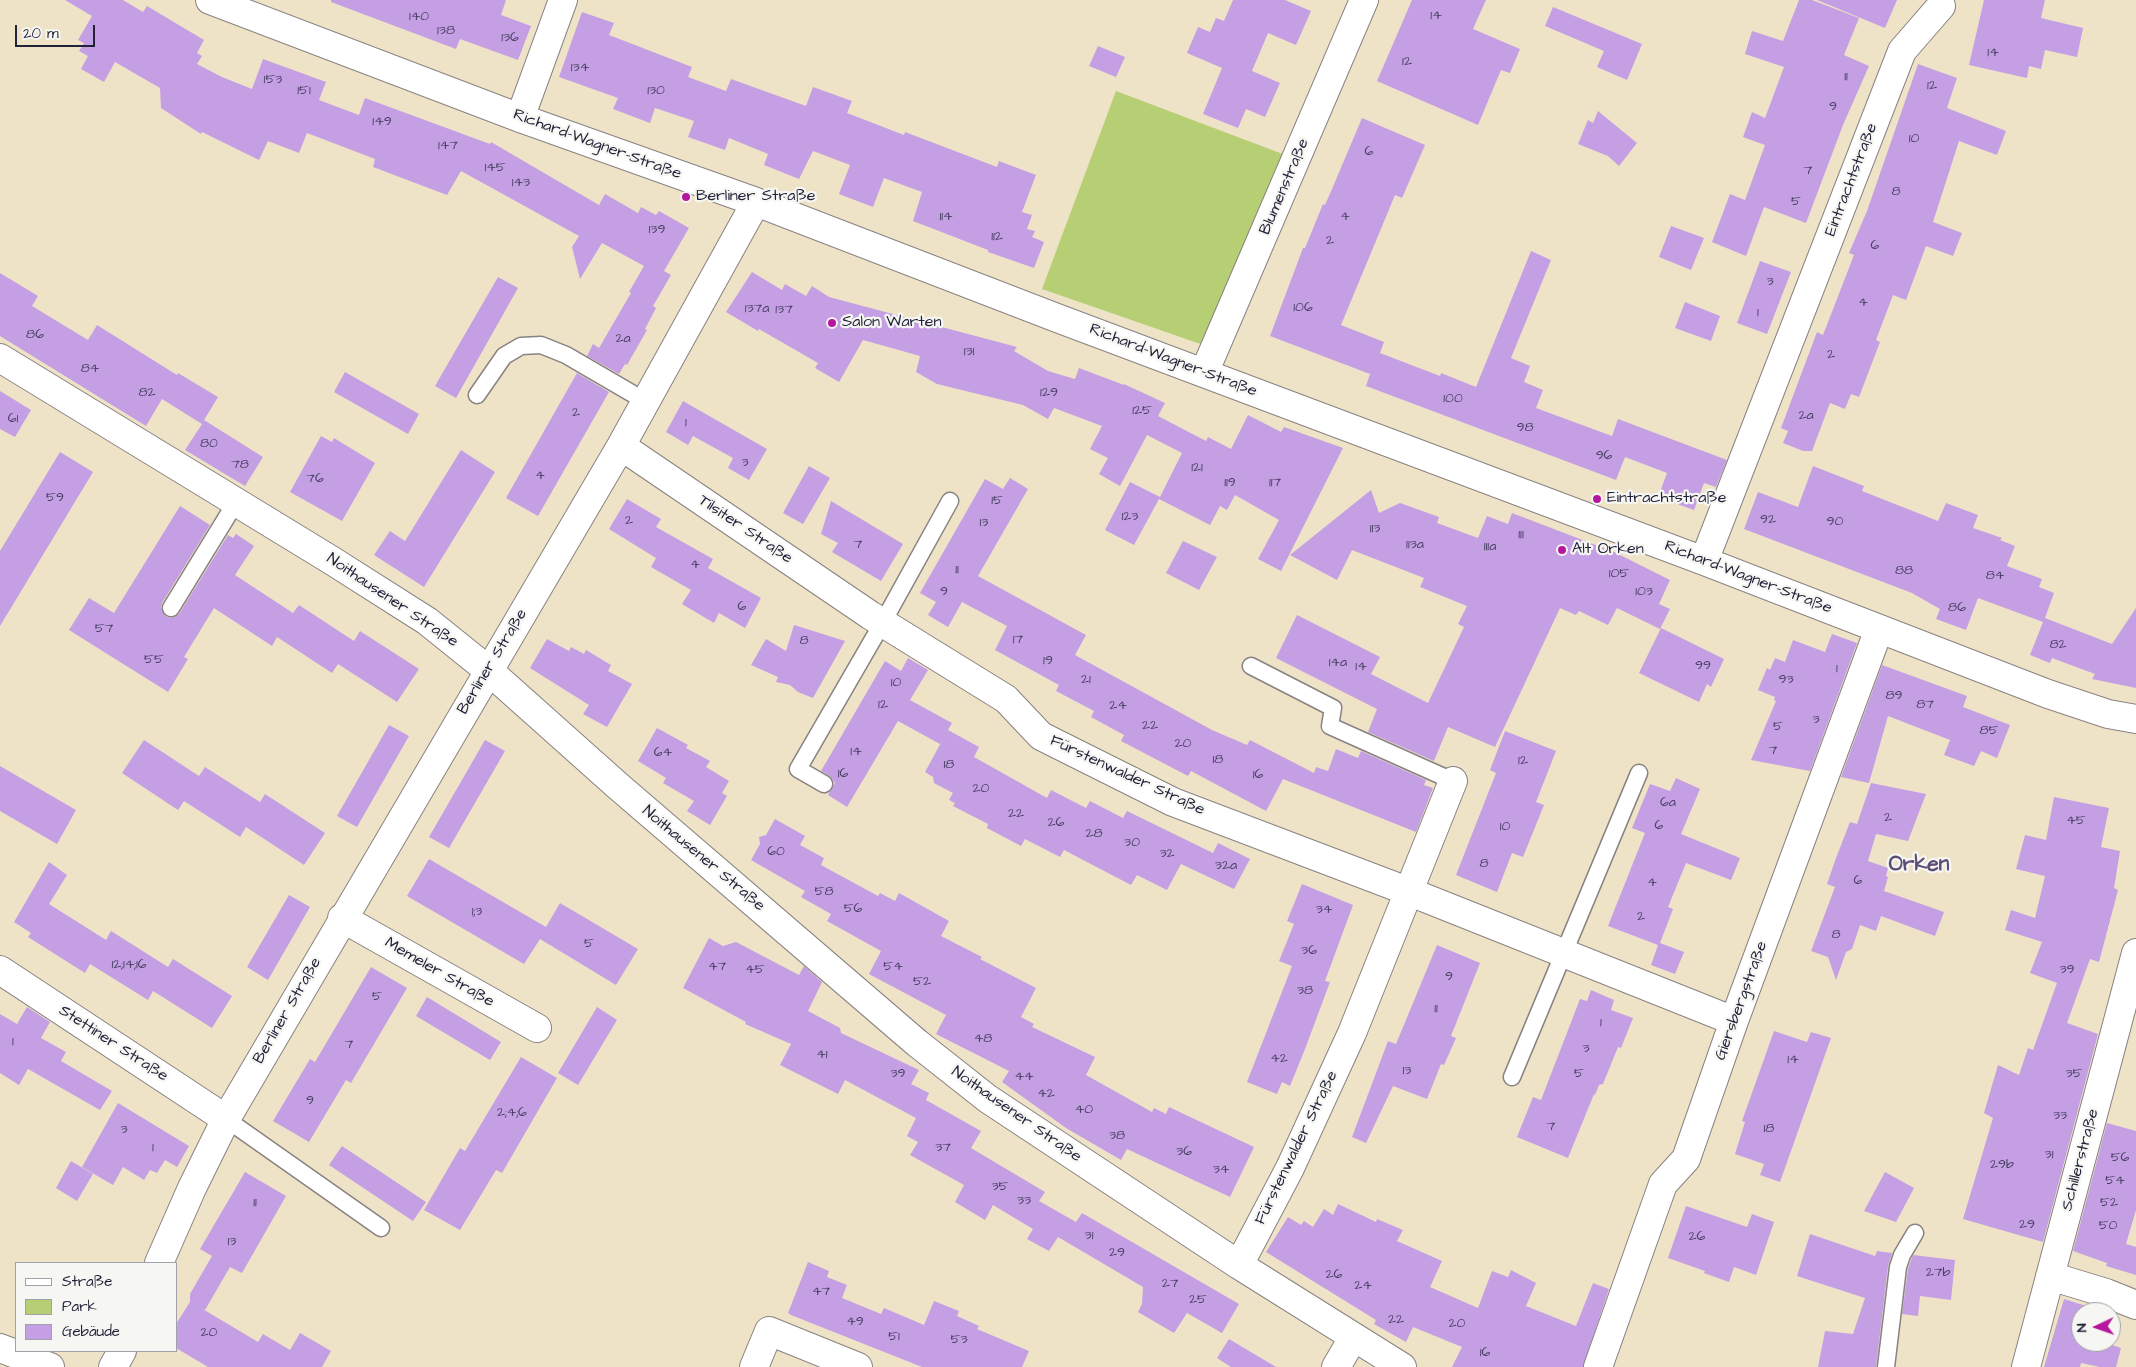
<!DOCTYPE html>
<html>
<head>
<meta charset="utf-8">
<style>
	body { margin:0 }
	#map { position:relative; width:2136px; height:1367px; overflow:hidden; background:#efe3c7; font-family:"Architects Daughter",sans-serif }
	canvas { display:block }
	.legend { position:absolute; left:15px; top:1262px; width:162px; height:90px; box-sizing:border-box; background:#f6f6f2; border:1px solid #a1a1a9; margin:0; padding:6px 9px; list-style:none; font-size:15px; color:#22223b }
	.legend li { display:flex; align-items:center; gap:10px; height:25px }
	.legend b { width:25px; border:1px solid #a1a1a9 }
	.north { position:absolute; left:2071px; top:1302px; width:50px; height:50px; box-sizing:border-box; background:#f6f6f2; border:1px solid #a1a1a9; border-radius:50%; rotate:267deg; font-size:14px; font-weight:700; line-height:20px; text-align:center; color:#22223b }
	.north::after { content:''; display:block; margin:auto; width:18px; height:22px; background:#b5179e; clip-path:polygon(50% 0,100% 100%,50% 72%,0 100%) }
	.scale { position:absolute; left:15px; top:25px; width:80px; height:22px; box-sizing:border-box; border:2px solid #22223b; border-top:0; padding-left:6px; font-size:15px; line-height:18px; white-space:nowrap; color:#22223b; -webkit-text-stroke:4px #f6f6f2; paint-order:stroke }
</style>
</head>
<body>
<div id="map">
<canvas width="2136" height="1367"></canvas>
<ul class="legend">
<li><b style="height:6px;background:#fff"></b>Straße</li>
<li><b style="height:14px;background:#b6cf74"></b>Park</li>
<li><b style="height:14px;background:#c49fe4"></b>Gebäude</li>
</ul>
<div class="north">N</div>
<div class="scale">20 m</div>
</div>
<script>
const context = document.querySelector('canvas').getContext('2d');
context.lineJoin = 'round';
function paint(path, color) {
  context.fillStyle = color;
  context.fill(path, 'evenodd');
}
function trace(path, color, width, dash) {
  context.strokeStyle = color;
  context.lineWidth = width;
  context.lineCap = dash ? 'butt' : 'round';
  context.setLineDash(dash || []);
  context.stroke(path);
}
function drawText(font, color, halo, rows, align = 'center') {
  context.font = font + ' "Architects Daughter",sans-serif';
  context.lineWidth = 4.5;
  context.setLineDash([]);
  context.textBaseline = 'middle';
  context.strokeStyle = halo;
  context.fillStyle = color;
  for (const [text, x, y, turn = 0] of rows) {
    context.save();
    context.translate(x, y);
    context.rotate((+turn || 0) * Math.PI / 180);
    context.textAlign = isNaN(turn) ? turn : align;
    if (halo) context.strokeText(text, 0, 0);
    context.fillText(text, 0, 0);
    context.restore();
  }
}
const green = new Path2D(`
	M1116,91L1288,156L1209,347L1042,289Z`);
const building = new Path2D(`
	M65,0H123L143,12L147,6L204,40L197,53L202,56L197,64L222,77L252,89L263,59L326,82L319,100L359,115L365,98L490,144L491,142L599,205L605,194L638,213L641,207L656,215L659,211L689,228L664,271L671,275L653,306L656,308L645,329L647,330L627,365L625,364L619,374L587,356L593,344L599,348L631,293L629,292L644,266L602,243L580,279L572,247L579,236L461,171L447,195L373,167L375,159L307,133L299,153L268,141L259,160L202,132L201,134L161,108L160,88L115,62L104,82L81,69L88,56L79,51L84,43L78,40L92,16Z
	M331,0H506L501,15L531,26L518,60L460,39L456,49L331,2Z
	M1233,0H1285L1311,11L1296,45L1268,33L1252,71L1280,83L1265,117L1246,109L1238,128L1203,114L1222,68L1187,53L1198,27L1210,32L1216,18L1224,21Z
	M1412,0H1486L1473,29L1520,49L1510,73L1501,70L1478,125L1377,81Z
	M1799,0H1812L1859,18L1844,55L1869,66L1843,125L1806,223L1764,207L1746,256L1712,242L1730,194L1745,200L1765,145L1743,137L1752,112L1765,118L1784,67L1745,54L1752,31L1783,41Z
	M1817,0H1897L1885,28Z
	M1984,0H2045L2041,18L2083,28L2077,57L2045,50L2041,69L2029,66L2027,78L1969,65Z
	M1553,7L1642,44L1627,80L1597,67L1604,51L1545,26Z
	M582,12L614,23L609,35L692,67L688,77L726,91L731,79L806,106L813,87L852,101L847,113L904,135L905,132L997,167L999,161L1036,175L1022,212L1032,215L1027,229L1035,231L1032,237L1044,242L1034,268L988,252V250L913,221L922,192L884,178L873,207L839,194L850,165L813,151L799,179L764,165L768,154L729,138L725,150L688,137L694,121L655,108L650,123L613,109L618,98L559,77Z
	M1098,46L1125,57L1116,77L1089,66Z
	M1918,64L1957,78L1947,108L2006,131L1997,155L1959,141L1933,222L1962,233L1953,256L1926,246L1906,300L1893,295L1876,340L1880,342L1859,397L1851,394L1845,409L1830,403L1812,451H1803L1783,443L1788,431L1781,428L1817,332L1823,335L1854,255L1849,253L1867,211Z
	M1598,111L1637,143L1619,166L1608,156L1578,144L1588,120L1593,123Z
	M1362,118L1425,145L1402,198L1395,195L1341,325L1384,342L1380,353L1440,376L1441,373L1476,387L1531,251L1551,260L1511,358L1530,366L1524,382L1543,390L1536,408L1612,436L1618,419L1727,460L1716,487L1704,483L1694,510L1658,497L1667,473L1625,457L1616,480L1366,386L1370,374L1270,336L1303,248H1305L1323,204L1325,205L1332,189Z
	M1671,226L1704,238L1691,270L1659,257Z
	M1760,261L1791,272L1767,334L1737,323Z
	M752,272L782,290L785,284L806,296L812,286L829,297L1017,347L1014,351L1048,371L1075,379L1079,368L1124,385V384L1165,403L1158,416L1206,441L1208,437L1231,449L1248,415L1281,432L1284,427L1343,448L1281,571L1258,559L1279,520L1235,495L1227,510L1220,506L1210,525L1159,499L1134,545L1105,530L1130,482L1160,497L1182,453L1147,435L1120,486L1099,474L1108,458L1090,449L1102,426L1054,408L1048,419L1023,405L937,384L916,372L920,356L863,340L839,382L815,368L818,363L759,329L758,331L726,312Z
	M0,273L38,296L32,306L88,340L97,325L177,375L178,373L218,397L204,420L263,457L245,486L185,450L202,424L162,399L146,426L0,336Z
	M498,277L518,288L456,398L435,386Z
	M1685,302L1720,316L1711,341L1675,328Z
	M345,372L419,414L408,434L334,392Z
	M577,373L609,392L538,516L506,498Z
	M0,391L31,410L15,437L0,429Z
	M683,401L767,449L749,480L728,468L733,458L693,436L688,445L666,432Z
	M321,436L332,442L334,438L375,463L342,521L290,492Z
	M461,450L495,472L424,587L374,555L390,531L405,541Z
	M60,452L93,472L0,626V551Z
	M809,466L830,478L803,524L783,513Z
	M1813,466L1864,486L1862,491L1938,521L1946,503L1978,515L1973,528L2002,538L2000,540L2015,546L2007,566L2042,579L2039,587L2054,593L2045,618L2112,644L2136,608V688L2092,679L2095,674L2052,658L2050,663L2030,655L2043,622L1978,598L1966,630L1936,619L1940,609L1912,593L1744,529L1758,492L1798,507Z
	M1010,478L1028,489L978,576L1086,635L1075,655L1212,730L1247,745L1250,740L1314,773L1316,767L1328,771L1336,749L1358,758L1361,751L1426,780L1424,785L1433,788L1416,832L1283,779L1266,811L1191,771L1188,776L1121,741L1124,735L1091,717L1094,711L1056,691L1059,685L995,650L1007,626L962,602L948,627L928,615L936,602L920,593L985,479L1003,489Z
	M1371,490L1379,513L1400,503L1439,517L1437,523L1478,538L1487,516L1508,524L1512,513L1614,552L1670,580L1659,604L1670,609L1660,629L1617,608L1608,625L1579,611L1576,615L1560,608L1495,747L1448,727L1434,761L1368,732L1377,709L1276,658L1297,615L1380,657L1371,674L1428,703L1464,627L1458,624L1467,606L1420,587L1424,578L1352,550L1337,580L1290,555Z
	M627,499L661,519L656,527L713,559L708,568L761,598L745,628L719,613L714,623L682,604L691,590L651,567L656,558L609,529Z
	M831,501L903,544L881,581L832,552L838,543L821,534Z
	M180,506L210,525L162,603L161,608L165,616L171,618L179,614L228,535L233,538L236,534L254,546L235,575L293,613L299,605L354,641L360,631L419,669L397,702L338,664L332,673L277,637L272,646L214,608L184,657L188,659L168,692L69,630L89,598L114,613Z
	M1183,541L1217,557L1199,590L1166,573Z
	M794,625L845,641L813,698L798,692L790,685L776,682L778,677L751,665L766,639L786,651Z
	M1661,628L1724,659L1711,687L1707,684L1699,702L1639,673Z
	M1832,634L1857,643L1810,771L1751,760L1776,701L1774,700L1775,697L1758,690L1767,668L1770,670L1775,658L1785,662L1793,640L1825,652Z
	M547,639L569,651L571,647L584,654L586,650L611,665L608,671L632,684L607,727L583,714L589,705L530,668Z
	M908,658L928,670L910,700L952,723L948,730L979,747L974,757L1047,798L1051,790L1086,808L1090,801L1123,818L1127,811L1213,853L1218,843L1250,859L1234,889L1181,864L1167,890L1137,875L1131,885L1064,850L1060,857L1025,839L1021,846L987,828L988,824L953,806L955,803L949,800L953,793L934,783L933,777L925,772L943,739L940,744L898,721L847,807L828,795L835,783L829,776L821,771L885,661L901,671Z
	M1882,665L1967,696L1963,707L2010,725L1997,758L1981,751L1974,766L1944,755L1950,740L1888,716L1869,783L1841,777Z
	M389,725L409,736L357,827L337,816Z
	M657,728L688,745L686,748L710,761L706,767L729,781L722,793L727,796L710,825L687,811L694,801L663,783L666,778L638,761Z
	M1505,731L1556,751L1536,802L1544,805L1523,857L1512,853L1497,892L1456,875L1496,773L1490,770Z
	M144,740L199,776L205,767L260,802L265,794L325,833L304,865L246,827L240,837L184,801L178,810L122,773Z
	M485,740L505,751L449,848L429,837Z
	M0,766L76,810L57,844L0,811Z
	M1676,778L1700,789L1681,834L1740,858L1731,880L1686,863L1668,907L1673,909L1660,943L1684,952L1675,974L1651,965L1658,945L1608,926L1645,833L1632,828L1650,784L1670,791Z
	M1871,783L1926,794L1908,841L1876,834L1868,861L1888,868L1886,876L1888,877L1884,891L1944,912L1935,936L1881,916L1876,931L1860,925L1852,949L1846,952L1836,980L1828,957L1811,951L1835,887L1827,884L1836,858L1850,822L1857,824Z
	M2054,797L2109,808L2101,847L2120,851L2114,888L2118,890L2099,962L2090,959L2067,1023L2098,1034L2043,1242L1963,1219L1993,1118L1984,1113L1998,1065L2019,1075L2028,1048L2033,1050L2057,983L2030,973L2042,942L2005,930L2011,910L2035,918L2045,876L2016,869L2025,835L2046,840Z
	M775,819L805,836L800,845L824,858L821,865L878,896L880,893L895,901L899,893L949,921L941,936L982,957L980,959L1036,988L1021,1017L1034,1024L1032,1027L1095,1057L1086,1075L1152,1112L1154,1108L1166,1114L1169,1107L1254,1147L1230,1197L1127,1149L1121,1160L1066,1128L1002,1082L1009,1071L936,1034L946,1015L869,974L881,951L827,921L831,914L801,897L805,891L751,860L760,844L759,837L766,835Z
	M429,859L546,927L560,903L638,949L616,985L540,939L524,964L407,896Z
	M49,862L67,875L49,904L106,940L111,931L168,967L173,959L232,996L212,1028L153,991L148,1000L90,964L85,973L28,937L31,933L14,922Z
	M1302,884L1353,905L1325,981L1330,982L1305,1049L1290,1086L1282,1082L1277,1094L1247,1082L1292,966L1279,961L1294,924L1287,921Z
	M289,895L310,907L268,980L247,967Z
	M709,938L723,946L736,942L799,975L804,966L822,982L808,1011L840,1028L841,1033L919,1070L911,1084L929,1093L926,1100L981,1131L971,1148L1045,1192L1039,1201L1076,1222L1082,1213L1239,1304L1222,1333L1187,1313L1174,1333L1138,1312L1142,1304L1143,1287L1058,1237L1049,1251L1027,1239L1033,1229L993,1205L985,1220L955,1202L964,1185L910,1155L918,1142L907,1136L916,1118L845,1080L838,1094L780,1065L791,1044L745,1024L746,1022L683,988Z
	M1437,945L1480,963L1451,1036L1456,1038L1444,1065L1441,1064L1427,1099L1393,1086L1366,1143L1352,1137L1388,1041L1396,1044Z
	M371,967L407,988L351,1083L346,1080L309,1142L273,1121L310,1059L315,1062Z
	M1591,990L1614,1000L1611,1010L1633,1018L1621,1048L1618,1047L1603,1084L1599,1085L1595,1095L1594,1094L1568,1158L1517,1137L1533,1097L1541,1100L1580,999L1587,1001Z
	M427,997L501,1042L490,1060L416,1016Z
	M27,1007L50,1022L41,1038L66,1052L61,1061L112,1091L100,1110L28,1069L19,1085L0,1073V1014L17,1024Z
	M597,1007L617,1020L578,1085L558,1073Z
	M1774,1031L1807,1042L1811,1032L1831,1038L1780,1182L1760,1175L1764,1164L1735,1154L1745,1122L1742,1121Z
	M521,1057L557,1078L502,1173L496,1170L460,1230L424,1210L460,1148L465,1151Z
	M118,1103L189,1146L177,1167L165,1160L157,1173L150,1170L144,1180L123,1167L113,1185L82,1167Z
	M2107,1123L2136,1131V1210L2126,1244L2136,1247V1275L2106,1266L2107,1263L2073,1251Z
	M342,1146L426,1202L413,1221L329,1165Z
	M71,1161L93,1174L77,1201L56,1188Z
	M245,1172L286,1196L242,1273L230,1267L205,1310L201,1308L258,1342L263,1334L290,1350L300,1333L331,1351L322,1367H208L176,1348V1324L190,1302V1294L212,1256L200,1249Z
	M1885,1172L1914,1188L1896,1222L1864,1211Z
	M1338,1204L1376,1222L1377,1219L1403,1230L1397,1241L1442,1261L1430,1287L1478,1308L1492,1271L1508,1277L1511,1270L1536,1283L1526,1306L1576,1326L1593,1283L1609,1289L1583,1367H1452L1462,1347L1413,1327L1406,1342L1374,1324L1376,1320L1266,1252L1288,1217L1301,1225L1304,1221L1313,1227L1324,1209L1333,1215Z
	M1686,1206L1747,1227L1752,1214L1774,1222L1756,1275L1734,1267L1729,1282L1704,1273L1705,1271L1668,1258Z
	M1810,1234L1875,1256L1877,1251L1892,1253L1888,1266L1876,1367H1818L1825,1331L1853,1334L1865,1298L1797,1276Z
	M1913,1255L1955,1260L1951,1300L1920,1296L1918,1316L1902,1314L1908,1269Z
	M808,1262L829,1271L827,1277L847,1285L842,1298L881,1314L884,1308L924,1325L934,1301L959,1311L957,1316L979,1326L977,1329L1029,1351L1022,1367H922L791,1315L788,1313Z
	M2064,1299L2099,1310V1312H2081V1342H2103L2121,1348L2116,1367H2100L2081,1363L2080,1367H2044Z
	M1229,1339L1276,1367H1231L1217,1358Z`);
const service = new Path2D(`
	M477,395L504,356L521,346L541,345L566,355L645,401
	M171,608L236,502
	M1251,666L1333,708L1330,726L1453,781
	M824,784L798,769L883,622L950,501
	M1512,1077L1639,773
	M226,1119L381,1228
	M1886,1367L1898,1267L1902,1255L1915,1233`);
const minor = new Path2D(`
	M210,0L520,118L756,202L1057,318L1704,561L2048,694L2108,714L2136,719
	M520,118L563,0
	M0,358L331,560L427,621L488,670L618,786L917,1043L988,1099L1239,1265L1402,1367
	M1204,373L1364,0
	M621,446L870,615L1006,699L1041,736L1173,802L1410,892L1734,1021
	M1704,561L1902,51L1941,6
	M342,918L537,1028
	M0,970L226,1119
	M159,1263L192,1188L226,1119L621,446L756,202
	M1239,1265L1290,1168L1352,1033L1453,781
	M2050,1276L2106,1293L2136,1305
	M0,1348L50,1367
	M113,1367L122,1351
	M754,1367L769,1331L858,1367
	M1336,1367L1353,1338
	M1598,1367L1663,1184L1686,1159L1734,1021L1879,629
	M2026,1367L2136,953`);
const markers = [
	[686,197,5,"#b5179e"],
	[832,323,5,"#b5179e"],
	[1597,499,5,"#b5179e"],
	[1562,550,5,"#b5179e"]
];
const numberNames = [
	["14",1436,16],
	["140",419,17],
	["138",446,31],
	["136",510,38],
	["14",1993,53],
	["12",1407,62],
	["134",580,68],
	["11",1846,77],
	["153",273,80],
	["12",1932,86],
	["151",304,91],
	["130",656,91],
	["9",1833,107],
	["149",382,122],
	["10",1914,139],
	["147",448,146],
	["6",1369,152],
	["145",495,168],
	["7",1808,171],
	["143",521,183],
	["8",1896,192],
	["5",1796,202],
	["114",946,217],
	["4",1345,217],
	["139",657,230],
	["112",997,237],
	["2",1330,241],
	["6",1875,246],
	["3",1770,282],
	["4",1863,303],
	["106",1303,308],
	["137a",757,309],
	["137",784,310],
	["1",1758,313],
	["86",35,335],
	["2a",623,339],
	["131",969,352],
	["2",1831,355],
	["84",90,369],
	["82",147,393],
	["129",1049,393],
	["100",1453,399],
	["125",1142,411],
	["2",576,413],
	["2a",1806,416],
	["61",13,419],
	["1",686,423],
	["98",1525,428],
	["80",209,444],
	["96",1604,456],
	["3",745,463],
	["78",240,465],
	["121",1197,468],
	["4",540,476],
	["76",315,479],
	["119",1230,483],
	["117",1275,483],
	["59",55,498],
	["15",997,501],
	["123",1130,517],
	["92",1768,520],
	["2",629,521],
	["90",1835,522],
	["13",984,523],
	["113",1375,529],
	["111",1521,535],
	["7",858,545],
	["113a",1415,545],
	["111a",1490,547],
	["4",695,565],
	["11",957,570],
	["88",1904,571],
	["105",1619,574],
	["84",1995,576],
	["9",944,592],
	["103",1644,592],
	["6",742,607],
	["86",1957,608],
	["57",104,629],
	["17",1018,640],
	["8",804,641],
	["82",2058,645],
	["55",154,660],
	["19",1048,661],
	["14a",1338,663],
	["99",1703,666],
	["14",1361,667],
	["1",1837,669],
	["21",1086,680],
	["93",1786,680],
	["10",896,683],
	["89",1894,696],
	["12",883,705],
	["87",1925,705],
	["24",1118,706],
	["3",1816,720],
	["22",1150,726],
	["5",1778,727],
	["85",1989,731],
	["20",1183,744],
	["7",1773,751],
	["14",856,752],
	["64",663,753],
	["18",1218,760],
	["12",1523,761],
	["18",949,765],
	["16",843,774],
	["16",1258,775],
	["20",981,789],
	["6a",1668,803],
	["22",1016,814],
	["2",1888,818],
	["45",2076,821],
	["26",1056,823],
	["6",1659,826],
	["10",1505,827],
	["28",1094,834],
	["30",1132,843],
	["60",776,852],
	["32",1167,854],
	["8",1484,864],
	["32a",1226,866],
	["6",1858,881],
	["4",1652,883],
	["58",824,892],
	["56",853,909],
	["34",1324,910],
	["1;3",477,912],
	["2",1641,917],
	["8",1836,935],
	["5",589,944],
	["36",1309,951],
	["12;14;16",129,965],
	["47",717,967],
	["54",893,967],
	["45",755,970],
	["39",2067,970],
	["9",1449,977],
	["52",922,982],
	["38",1305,991],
	["5",377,997],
	["11",1436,1009],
	["1",1601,1023],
	["48",983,1039],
	["1",13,1042],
	["7",349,1045],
	["3",1586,1049],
	["41",822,1055],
	["42",1279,1059],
	["14",1793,1060],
	["13",1407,1071],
	["39",898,1074],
	["5",1579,1074],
	["35",2074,1074],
	["44",1024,1077],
	["42",1046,1094],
	["9",310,1101],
	["40",1084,1110],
	["2;4;6",512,1113],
	["33",2060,1116],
	["7",1551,1127],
	["18",1769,1129],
	["3",124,1130],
	["38",1117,1136],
	["1",153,1148],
	["37",943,1148],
	["36",1184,1152],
	["31",2049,1155],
	["56",2120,1158],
	["29b",2002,1165],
	["34",1221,1170],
	["54",2115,1181],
	["35",1000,1187],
	["33",1024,1201],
	["11",255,1203],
	["52",2109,1203],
	["29",2027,1225],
	["50",2108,1226],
	["31",1089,1236],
	["26",1697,1237],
	["13",232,1242],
	["29",1117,1253],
	["27b",1938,1273],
	["26",1334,1275],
	["27",1170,1284],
	["24",1363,1286],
	["47",821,1292],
	["25",1198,1300],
	["22",1396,1320],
	["49",855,1322],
	["20",1457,1324],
	["20",209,1333],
	["51",894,1337],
	["53",959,1340],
	["16",1485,1353]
];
const streetNames = [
	["Richard-Wagner-Straße",597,145,20],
	["Eintrachtstraße",1852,180,-69],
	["Blumenstraße",1285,187,-67],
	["Richard-Wagner-Straße",1173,361,21],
	["Tilsiter Straße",745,530,34],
	["Richard-Wagner-Straße",1748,578,21],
	["Noithausener Straße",392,601,34],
	["Berliner Straße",493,662,-59],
	["Fürstenwalder Straße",1127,776,25],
	["Noithausener Straße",703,859,40],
	["Memeler Straße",439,973,30],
	["Giersbergstraße",1742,1001,-70],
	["Berliner Straße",288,1011,-60],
	["Stettiner Straße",113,1044,33],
	["Noithausener Straße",1016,1115,35],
	["Fürstenwalder Straße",1297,1148,-64],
	["Schillerstraße",2081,1160,-75]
];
const poiNames = [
	["Berliner Straße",696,197],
	["Salon Warten",842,323],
	["Eintrachtstraße",1607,499],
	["Alt Orken",1572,550]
];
const districtNames = [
	["Orken",1919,866]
];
paint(green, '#b6cf74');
paint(building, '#c49fe4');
trace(service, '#888281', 19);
trace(minor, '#888281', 30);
trace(service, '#fff', 16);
trace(minor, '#fff', 28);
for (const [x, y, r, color] of markers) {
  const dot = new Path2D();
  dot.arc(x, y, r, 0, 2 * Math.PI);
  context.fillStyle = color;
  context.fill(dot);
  trace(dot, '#f6f6f2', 2);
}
drawText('14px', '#4a4165', null, numberNames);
drawText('16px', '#22223b', '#f6f6f2', streetNames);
drawText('16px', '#22223b', '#f6f6f2', poiNames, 'left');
drawText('bold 21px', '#5b4e76', '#f6f6f2', districtNames);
</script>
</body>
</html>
